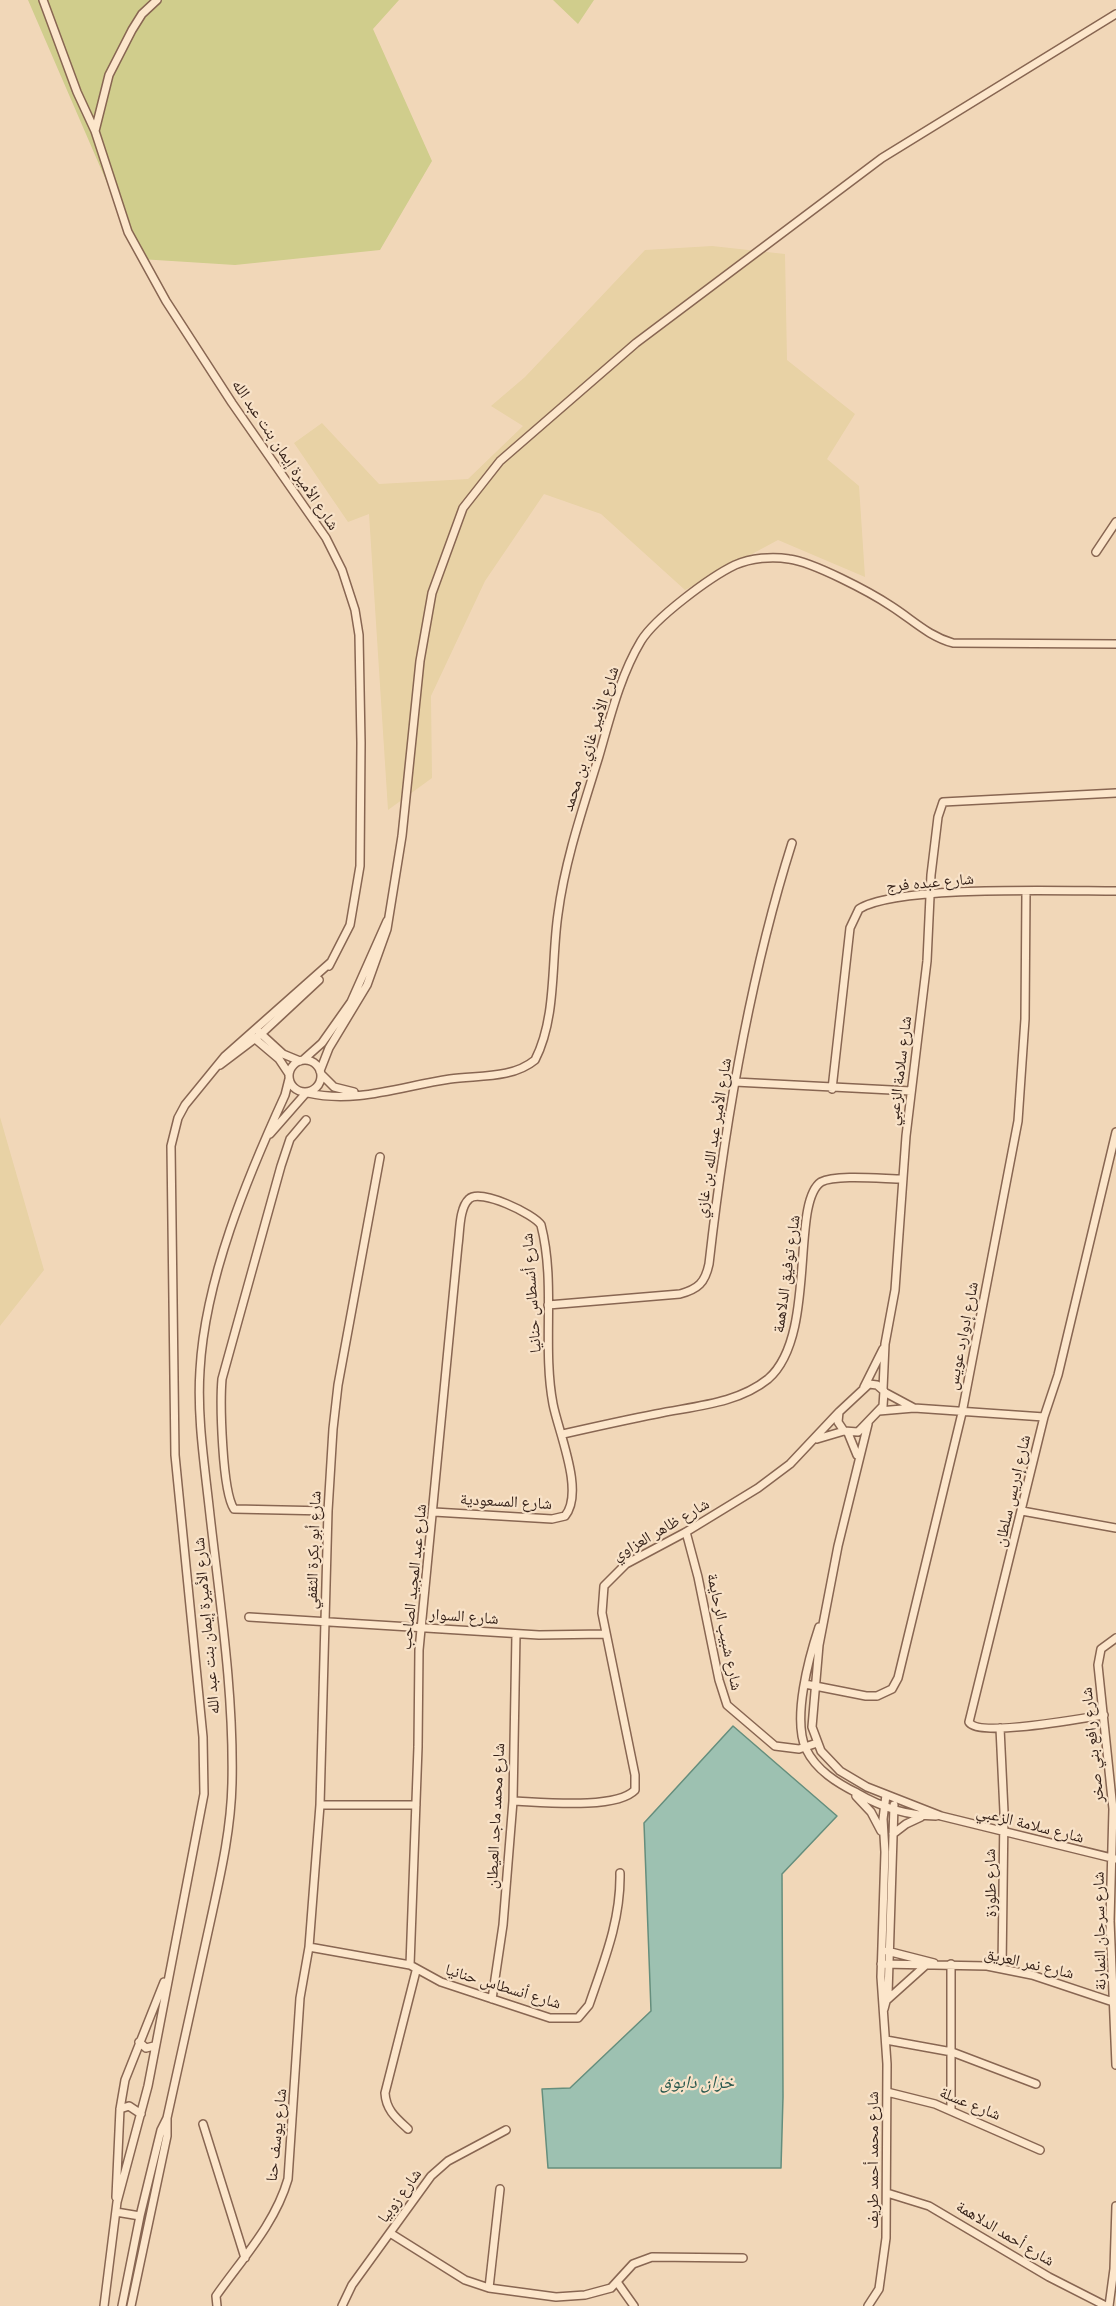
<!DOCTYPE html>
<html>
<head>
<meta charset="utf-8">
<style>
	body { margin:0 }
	canvas { display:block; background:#f1d7b8 }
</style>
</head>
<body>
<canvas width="1116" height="2306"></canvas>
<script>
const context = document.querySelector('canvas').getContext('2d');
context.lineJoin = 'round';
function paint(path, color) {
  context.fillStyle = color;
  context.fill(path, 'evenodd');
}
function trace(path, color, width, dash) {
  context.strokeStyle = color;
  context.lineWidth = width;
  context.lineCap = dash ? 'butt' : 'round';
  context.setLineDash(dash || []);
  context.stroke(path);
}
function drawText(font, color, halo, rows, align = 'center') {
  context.font = font + ' Merriweather,"Noto Naskh Arabic",serif';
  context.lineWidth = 4.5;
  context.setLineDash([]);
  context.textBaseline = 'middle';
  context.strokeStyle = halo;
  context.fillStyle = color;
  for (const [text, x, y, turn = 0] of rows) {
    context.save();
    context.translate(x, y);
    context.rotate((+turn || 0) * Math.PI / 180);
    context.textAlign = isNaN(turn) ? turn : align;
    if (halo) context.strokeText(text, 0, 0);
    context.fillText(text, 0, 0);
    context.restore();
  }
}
const farmland = new Path2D(`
	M712,246L785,254L787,360L855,414L827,459L859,486L865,577L778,540L685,590L601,514L544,494L485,581L431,696L432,778L388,810L369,514L348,522L294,443L322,423L379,484L468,479L523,426L491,406L525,377L645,250Z
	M0,1117L44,1270L0,1326Z`);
const green = new Path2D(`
	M28,0H399L373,29L432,161L380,250L235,265L140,259Z
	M553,0H594L578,24Z`);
const water = new Path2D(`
	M733,1726L837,1816L782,1874L783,2097L781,2168H548L542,2089L570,2088L651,2011L644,1823Z`);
const street = new Path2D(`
	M43,0L77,92L95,131
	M157,0L142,14L132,30L109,75L95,131L128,232L166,301L232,403L326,538L342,570L355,610L359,635L361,743L360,866L350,925L329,966
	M1096,552L1116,522
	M259,1032L283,1054L300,1061
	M253,1037L279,1059L289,1074
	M289 1076a16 16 0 1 1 32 0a16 16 0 1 1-32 0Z
	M303,1060L322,1043L351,1002L387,921
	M220,1065L261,1034L319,980
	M320,1071L329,1048L367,985L387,929L402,836L420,661L432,593L463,508L500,461L636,343L882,158L1116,14
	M321,1074L334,1087L354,1092
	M735,1082L911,1091
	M832,1089L850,928L859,909C897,885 1064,891 1116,891
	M308,1093C356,1104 402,1086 450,1079C478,1075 512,1079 535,1060C557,1017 551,961 558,914C565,860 583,808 599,756C610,718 620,676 641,641C655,618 710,577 735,565C751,558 772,556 789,559C813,562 870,592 891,606C913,620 928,636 953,643L1116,644
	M306,1120L290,1139L281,1166L222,1379C220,1403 222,1491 234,1509L328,1511
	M270,1134L306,1093
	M548,1305L680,1294C698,1289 705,1283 709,1264C725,1122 749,979 792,843
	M869,1384L877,1385L884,1391L883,1406L858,1432L844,1431L838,1422L839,1412Z
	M864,1387L883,1349
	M883,1389L885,1344L895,1290L906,1136L927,961L931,875L938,817L943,802L1116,793
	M886,1393L914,1408
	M879,1411L914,1408L1044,1417
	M868,1424L838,1546L819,1645L812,1727L821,1751L840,1771L867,1787L941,1816L1116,1859
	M848,1433L857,1455
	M563,1434C594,1427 625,1420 656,1414C694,1406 737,1404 768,1379C818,1336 790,1203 821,1182C836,1174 885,1179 903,1179
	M817,1439L844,1431
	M1022,1511L1116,1528
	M686,1532L698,1577L719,1680L727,1705L775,1746L799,1749L817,1743
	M249,1617L539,1635L606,1634
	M819,1627C809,1657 792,1719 806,1749C816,1770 837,1783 857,1793C881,1807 908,1816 936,1816
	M1116,1638L1101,1649L1098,1665L1113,1809L1110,1921L1116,2065
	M805,1684L866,1696H877L892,1689L898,1678L962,1413L1018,1121L1025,1019L1026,892
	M1104,1715C1083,1718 978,1738 969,1722L1044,1417L1058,1375L1116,1132
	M1000,1728L1004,1812L1002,1969
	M856,1796L871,1812L881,1831
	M513,1801C540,1802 616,1810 635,1790V1775L602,1613L604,1586L626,1564L686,1532L758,1488L790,1464L839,1412
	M320,1805H416
	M893,1834L906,1824L921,1817
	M309,1947L410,1965L441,1982L550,2018H578L589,2005C604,1961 621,1920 620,1873
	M887,1951L934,1963
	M881,1964L987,1966L1032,1975L1116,2003
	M951,1964V2110
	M410,1965L418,1747L419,1650L458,1245C460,1232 459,1208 469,1199C480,1188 534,1214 541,1225C556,1283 542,1346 553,1404C558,1431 585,1492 565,1516L552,1519L434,1512
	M492,1999L503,1925L513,1801L516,1634
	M887,2000L926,1965
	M884,2009L888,1994L894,1805
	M886,2040L952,2052L1036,2084
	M139,2042L146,2048L154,2046
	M887,2092L935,2104L1040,2150
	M120,2109L129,2106L141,2114
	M203,2124L245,2258
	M408,2129C396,2118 386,2110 385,2093L416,1971
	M887,2193L929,2206L1049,2277L1106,2306
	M116,2197L120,2109L125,2080L164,1982
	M116,2212L140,2216
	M390,2233L465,2280L489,2288L556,2297L585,2295L611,2288L633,2264L652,2257L743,2258
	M617,2282L634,2306
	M489,2288L500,2189
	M104,2306L117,2202L148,2086L204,1794L203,1737L175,1455L171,1146L178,1118L185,1105L225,1056L331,962
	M122,2306L140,2216L161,2130L167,2118C181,2053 196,1988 210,1923C220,1877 231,1831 232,1783C234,1691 219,1597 209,1506C204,1461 197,1415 200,1370C205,1279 247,1178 285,1095L289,1079
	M131,2306L167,2136V2118
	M217,2306L216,2296C242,2259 275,2224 288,2179L300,1998L309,1947L320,1805L328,1511L333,1429L338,1385L380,1157
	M342,2306L352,2285L431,2176L448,2161L506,2130
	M868,2306L879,2289L886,2238L887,2064L881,1977L885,1852L883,1819L886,1795
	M1109,2306L1114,2269L1116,2206`);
const streetNames = [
	["شارع الأميرة إيمان بنت عبد الله",285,455,56],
	["شارع الأمير غازي بن محمد",591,739,-72],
	["شارع عبده فرج",930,883,-5],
	["شارع سلامة الزعبي",900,1071,-83],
	["شارع الأمير عبد الله بن غازي",714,1138,-81],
	["شارع توفيق الدلاهمة",787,1274,-82],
	["شارع أنسطاس حنانيا",532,1293,-94],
	["شارع إدوارد عويس",963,1336,-79],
	["شارع إدريس سلطان",1013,1491,-77],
	["شارع المسعودية",506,1502,3],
	["شارع ظاهر العزاوي",661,1530,-30],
	["شارع أبو بكرة الثقفي",314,1550,-88],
	["شارع عبد المجيد الصاحب",414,1577,-84],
	["شارع السوار",464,1617,4],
	["شارع الأميرة إيمان بنت عبد الله",207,1626,-95],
	["شارع شبيب الرحايمة",724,1632,78],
	["شارع رافع بني صخر",1093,1745,-96],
	["شارع محمد ماجد العيطان",496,1816,-87],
	["شارع سلامة الزعبي",1030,1825,14],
	["شارع طلوزة",991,1883,-91],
	["شارع سرحان النمارنة",1100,1931,-91],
	["شارع نمر العريق",1029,1964,13],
	["شارع أنسطاس حنانيا",503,1987,17],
	["شارع عسلة",970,2104,22],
	["شارع يوسف حنا",277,2135,-84],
	["شارع محمد أحمد طريف",873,2160,-90],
	["شارع زوبيا",400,2196,-54],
	["شارع أحمد الدلاهمة",1005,2234,31]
];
const waterNames = [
	["خزان دابوق",697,2083]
];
paint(farmland, '#e8d2a5');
paint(green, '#d0cd8c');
paint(water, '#9dc1b1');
trace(water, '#658e7d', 1.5);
trace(street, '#886652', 10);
trace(street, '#fce6cb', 7);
drawText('16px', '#362219', '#f8e2c8', streetNames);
drawText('italic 18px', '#26574c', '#f8e2c8', waterNames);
</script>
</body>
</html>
